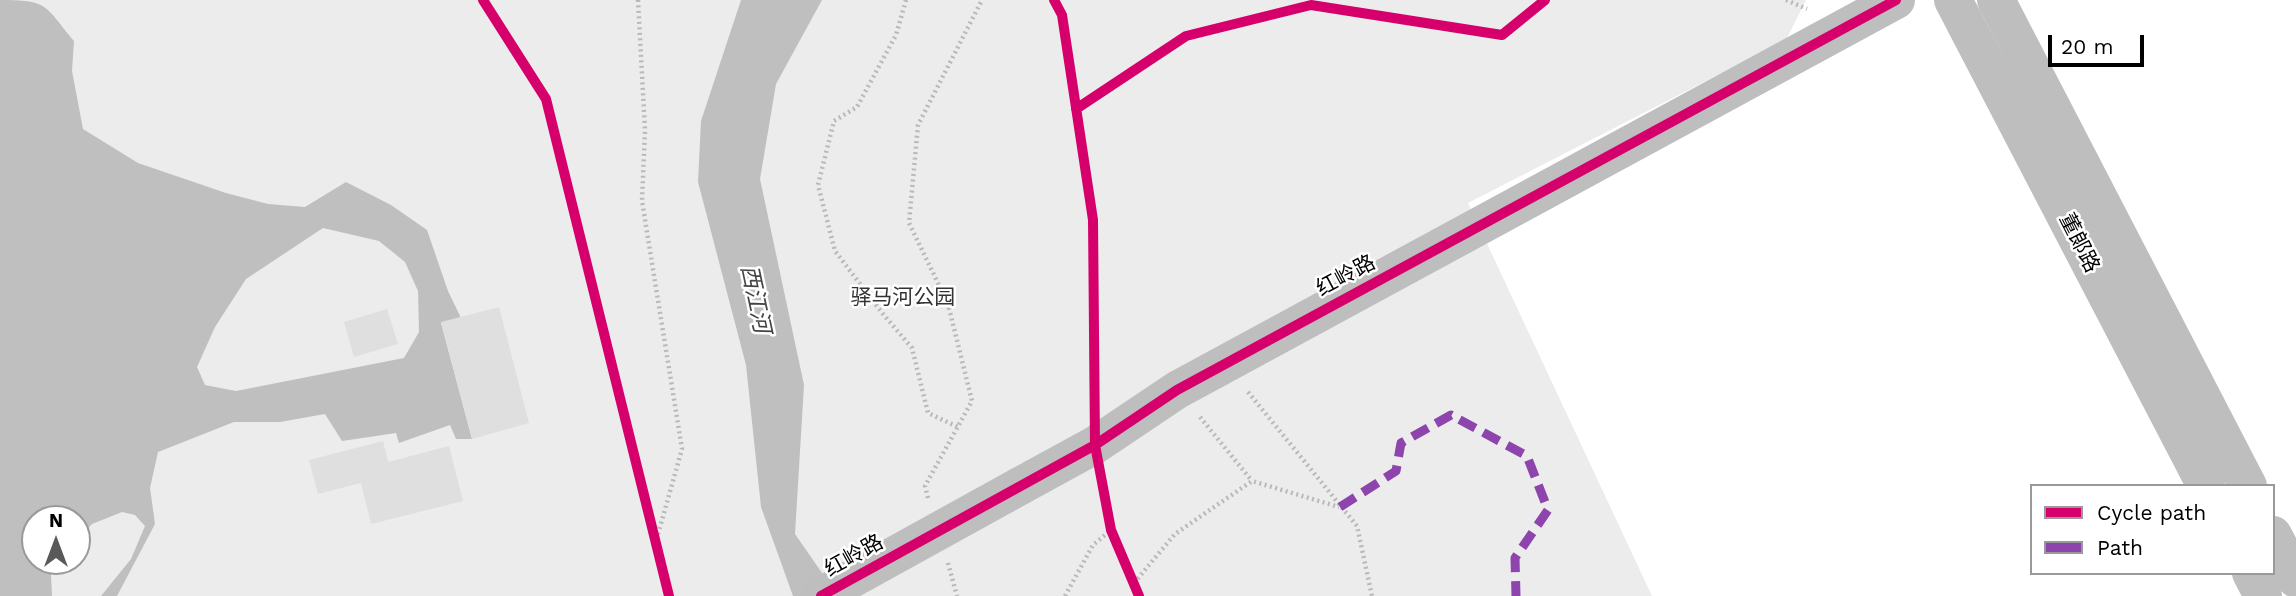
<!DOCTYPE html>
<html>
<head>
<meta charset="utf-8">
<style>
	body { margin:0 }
	#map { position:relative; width:2296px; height:596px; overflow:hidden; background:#fff; font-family:"Work Sans",sans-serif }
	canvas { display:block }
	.legend { position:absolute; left:2030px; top:484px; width:245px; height:91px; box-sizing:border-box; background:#fff; border:2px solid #999; margin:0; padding:9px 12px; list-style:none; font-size:21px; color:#000 }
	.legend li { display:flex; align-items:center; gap:14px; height:35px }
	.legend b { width:35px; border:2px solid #999 }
	.north { position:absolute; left:21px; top:505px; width:70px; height:70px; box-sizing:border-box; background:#fff; border:2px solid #999; border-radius:50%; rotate:0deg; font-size:19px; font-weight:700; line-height:28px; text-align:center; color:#000 }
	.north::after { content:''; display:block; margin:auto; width:24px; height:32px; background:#595959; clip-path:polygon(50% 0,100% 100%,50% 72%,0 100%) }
	.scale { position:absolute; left:2048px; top:35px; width:96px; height:32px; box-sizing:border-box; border:4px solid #000; border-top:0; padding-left:9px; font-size:21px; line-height:24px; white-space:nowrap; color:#000; -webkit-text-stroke:5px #fff; paint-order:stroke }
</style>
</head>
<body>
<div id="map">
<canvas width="2296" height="596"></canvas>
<ul class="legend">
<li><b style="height:9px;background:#d6006c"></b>Cycle path</li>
<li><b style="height:9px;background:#8e44ad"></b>Path</li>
</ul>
<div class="north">N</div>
<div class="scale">20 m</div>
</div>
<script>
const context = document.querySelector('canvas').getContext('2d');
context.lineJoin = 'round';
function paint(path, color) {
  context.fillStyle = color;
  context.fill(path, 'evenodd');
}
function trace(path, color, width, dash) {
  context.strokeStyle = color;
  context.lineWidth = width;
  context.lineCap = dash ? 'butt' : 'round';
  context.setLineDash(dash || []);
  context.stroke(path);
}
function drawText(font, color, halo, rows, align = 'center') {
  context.font = font + ' "Work Sans","Noto Sans SC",sans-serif';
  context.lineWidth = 5;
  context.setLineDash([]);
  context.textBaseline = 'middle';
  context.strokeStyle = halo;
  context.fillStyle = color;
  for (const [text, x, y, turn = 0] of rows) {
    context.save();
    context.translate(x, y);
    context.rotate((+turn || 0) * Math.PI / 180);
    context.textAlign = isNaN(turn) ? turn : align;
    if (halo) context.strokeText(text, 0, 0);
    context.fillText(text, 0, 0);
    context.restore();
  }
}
const green = new Path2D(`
	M0,0H1806L1786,40L1468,203L1652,596H0ZM35,519H77V561H35Z`);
const water = new Path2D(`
	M0,0C49,0 44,5 74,41L72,71L83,129L138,163L226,193L268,204L305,207L346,182L391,205L427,230L448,291L461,318L441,323L472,439H456L450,425L399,443L396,433L342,441L325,414L280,422H234L158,452L150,488L155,524L117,596H101L131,559L145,526L135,515L122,512L92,524L77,540V519H35V561H61L51,575L52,596H0ZM323,228L379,241L405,262L418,291L419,332L404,358L236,391L205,385L197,367L215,327L246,279Z
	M741,0H822L776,84L760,179L804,385L795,534L838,596H793L761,507L746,365L698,182L701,121Z`);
const building = new Path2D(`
	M499,307L529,423L472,439L441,322Z
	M387,309L398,344L354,357L344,322Z
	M383,441L388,462L449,446L463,501L371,524L361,483L318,494L309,460Z`);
const path = new Path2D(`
	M638,0L645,130L642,201L682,449L655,545
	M906,0L896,35L857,107L834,121L818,185L835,251L883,314L912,348L928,413L958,427
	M1786,0L1807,9
	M1248,392L1357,526L1372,596
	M1200,417L1252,481
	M928,498L925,486L972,401L948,304L909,223L918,125L982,0
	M948,563L957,596
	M1134,583L1175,534L1252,481L1339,507
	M1065,596L1093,545L1111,530`);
const minor = new Path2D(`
	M1953,0L2206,486
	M1996,0L2248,486
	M1020,486L1095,445L1177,390L1896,0
	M2273,535L2296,579
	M2251,573L2263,596`);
const minorBridge = new Path2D(`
	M821,596L1020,486`);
const quiet = new Path2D(`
	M1340,507L1396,471L1401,443L1451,415L1527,456L1548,510L1515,558L1516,596`);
const cycleway = new Path2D(`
	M483,0L546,99L669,596
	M1054,0L1062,15L1093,220L1095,445L1111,530L1139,596
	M1076,109L1186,36L1311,5L1502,35L1545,0
	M821,596L1095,445L1177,390L1896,0`);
const streetNames = [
	["董郞路",2079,243,63],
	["红岭路",1346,276,-28],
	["红岭路",854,556,-29]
];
const parkNames = [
	["驿马河公园",903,298]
];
const waterNames = [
	["西江河",755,299,78]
];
paint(green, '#ececec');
paint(water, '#bfbfbf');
paint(building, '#dfdfdf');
trace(path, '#b9b9b9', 4.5, [2, 3.5]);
trace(minor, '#bebebe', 38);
trace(minorBridge, '#bebebe', 38);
trace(quiet, '#8e44ad', 9, [18, 9]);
trace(cycleway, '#d6006c', 10);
drawText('21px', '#000', '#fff', streetNames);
drawText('21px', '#333', '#fff', parkNames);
drawText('italic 23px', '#444', '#fff', waterNames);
</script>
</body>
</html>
